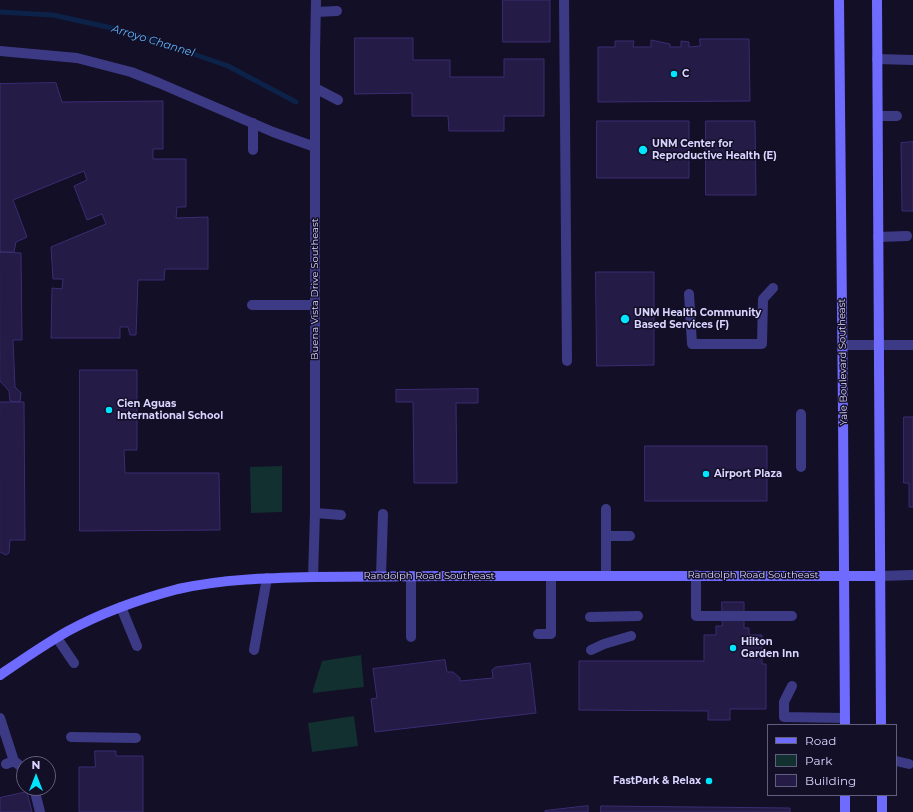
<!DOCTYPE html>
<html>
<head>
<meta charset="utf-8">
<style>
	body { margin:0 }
	#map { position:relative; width:913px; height:812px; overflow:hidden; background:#130f26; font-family:Montserrat,sans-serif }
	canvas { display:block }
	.legend { position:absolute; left:767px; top:724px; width:130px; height:72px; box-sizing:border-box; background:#130f26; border:1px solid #625e7d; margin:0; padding:5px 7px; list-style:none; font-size:12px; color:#d9d4ff }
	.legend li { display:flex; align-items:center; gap:8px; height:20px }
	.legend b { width:20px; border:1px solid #625e7d }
	.north { position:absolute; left:16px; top:756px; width:40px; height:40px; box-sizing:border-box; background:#130f26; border:1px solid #625e7d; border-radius:50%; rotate:0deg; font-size:11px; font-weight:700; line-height:16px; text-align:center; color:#d9d4ff }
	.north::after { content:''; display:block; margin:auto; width:14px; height:18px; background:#00e5ff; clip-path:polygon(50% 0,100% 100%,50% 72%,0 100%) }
</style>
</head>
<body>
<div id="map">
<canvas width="913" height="812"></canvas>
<ul class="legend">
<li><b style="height:5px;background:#6f6bff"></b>Road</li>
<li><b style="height:11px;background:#12302f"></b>Park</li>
<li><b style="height:11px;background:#241b47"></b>Building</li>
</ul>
<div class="north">N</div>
</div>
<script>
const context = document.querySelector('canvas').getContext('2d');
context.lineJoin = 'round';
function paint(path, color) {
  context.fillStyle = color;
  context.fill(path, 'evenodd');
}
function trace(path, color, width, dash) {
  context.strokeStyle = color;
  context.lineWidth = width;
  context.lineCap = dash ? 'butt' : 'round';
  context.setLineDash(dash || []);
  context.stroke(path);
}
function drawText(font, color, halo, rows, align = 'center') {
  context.font = font + ' Montserrat,sans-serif';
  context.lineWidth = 3;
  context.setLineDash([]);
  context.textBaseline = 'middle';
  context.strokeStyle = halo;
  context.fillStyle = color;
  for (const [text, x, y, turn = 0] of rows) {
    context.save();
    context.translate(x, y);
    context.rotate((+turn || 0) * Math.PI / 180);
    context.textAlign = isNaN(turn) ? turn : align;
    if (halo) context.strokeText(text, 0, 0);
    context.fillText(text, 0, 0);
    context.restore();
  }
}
const green = new Path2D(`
	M282,466V512L251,513L250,467Z
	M361,655L364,687L313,693V690L322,661Z
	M354,716L358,746L312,752L308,723Z`);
const stream = new Path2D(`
	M0,12L53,15L130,32L228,66L296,102`);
const building = new Path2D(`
	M503,0H550V42H503Z
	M355,38H413V60H450V77H504V59H544V116H504V131H449L448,116H412V93L355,94Z
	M700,39H749L750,101L598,102V47H615V41H634L633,47H651V40L670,44V47H681V41L689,42V47L700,46Z
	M56,83L62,102L163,101V149H153V159H186V207H177L176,218L208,217V269H165L164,280H138L136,335H130L128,327H120V338H51L52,288L62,289L63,279H53L51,247L106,224L102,214L87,220L74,186L87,180L84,171L13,200L27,237L16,242L14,252H0V84Z
	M597,121H689V178H597Z
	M706,121H755L756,195H706Z
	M913,142V211H902L901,143Z
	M0,252L21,253L22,340H13L15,387L21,393L20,402L10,401L9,391L0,381Z
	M596,272H654V365L597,366Z
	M80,370H137V450H124L125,473H219L220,530L80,531Z
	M478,389V403H456L457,483H414L413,402H396V390Z
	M0,402H24L25,540H10L9,553L6,555L0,552Z
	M904,417H913V507H909V483H904Z
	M645,446H767V501H645Z
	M722,602H744V628H749V635H762V664H766V709H730V720H708V711L579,710V661H704V635H716V626H722Z
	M445,660L447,672H453L460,678V681L493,678L492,670L496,667L530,663L536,713L375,732L371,699L377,698L373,669Z
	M95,751H116V756H143V812H79V767H95Z
	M27,792L32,812H0V798Z
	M588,806V812H545V811Z
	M601,806L790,808V812H601Z`);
const service = new Path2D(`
	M564,0L567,361
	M316,12L337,11
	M0,51L77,58L131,72L159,83L273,132L315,147
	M877,59L913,60
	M315,88L338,100
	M878,116H897
	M253,150V123
	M878,237L907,236
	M689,294L692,344H762L763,299L773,288
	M252,305H315
	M801,414V467
	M606,509V575
	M315,513L341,515
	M606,536H630
	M696,575V616H792
	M381,576L383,514
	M411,576V637
	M880,576L913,575
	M121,607L137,646
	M590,617L638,616
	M538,634H551V576
	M57,638L74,663
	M254,650L267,578
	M591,650L604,644L631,636
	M792,686L784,702V717L845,718
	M0,718L14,761L6,764
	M71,737L136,738
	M14,761L24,769
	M896,761L909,764
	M34,788L40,812`);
const minor = new Path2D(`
	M843,345H913
	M313,577L315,513V52L316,0`);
const secondary = new Path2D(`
	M839,0L843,414L845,725
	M877,0L881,725
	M0,675C22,660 45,644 68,631C103,612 140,599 178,589C223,579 268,578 314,577C357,577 401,576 445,576C590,576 735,576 880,576
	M845,795V812
	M882,812V795`);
const markers = [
	[674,74,4,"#00e5ff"],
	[643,150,5,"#00e5ff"],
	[625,319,5,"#00e5ff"],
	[109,410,4,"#00e5ff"],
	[706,474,4,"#00e5ff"],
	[733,648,4,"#00e5ff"],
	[709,781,4,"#00e5ff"]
];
const poiNames = [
	["C",682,74],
	["UNM Center for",652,144],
	["Reproductive Health (E)",652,156],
	["UNM Health Community",634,313],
	["Based Services (F)",634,325],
	["Cien Aguas",117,404],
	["International School",117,416],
	["Airport Plaza",714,474],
	["Hilton",741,642],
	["Garden Inn",741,654],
	["FastPark & Relax",701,781,"right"]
];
const streetNames = [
	["Buena Vista Drive Southeast",315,289,-90],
	["Yale Boulevard Southeast",843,362,-91],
	["Randolph Road Southeast",753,575],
	["Randolph Road Southeast",429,576]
];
const waterNames = [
	["Arroyo Channel",153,41,17]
];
paint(green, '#12302f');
trace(stream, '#0c2248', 5);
paint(building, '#241b47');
trace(building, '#3b2d73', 1);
trace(service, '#3d3a85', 10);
trace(minor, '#3d3a85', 10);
trace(secondary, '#6f6bff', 10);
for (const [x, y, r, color] of markers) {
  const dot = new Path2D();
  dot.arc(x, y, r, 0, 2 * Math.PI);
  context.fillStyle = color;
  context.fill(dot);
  trace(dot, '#130f26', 1.5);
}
drawText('bold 10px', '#d9d4ff', '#130f26', poiNames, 'left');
drawText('10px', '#d9d4ff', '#130f26', streetNames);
drawText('italic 11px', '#62b6ff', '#130f26', waterNames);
</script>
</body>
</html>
